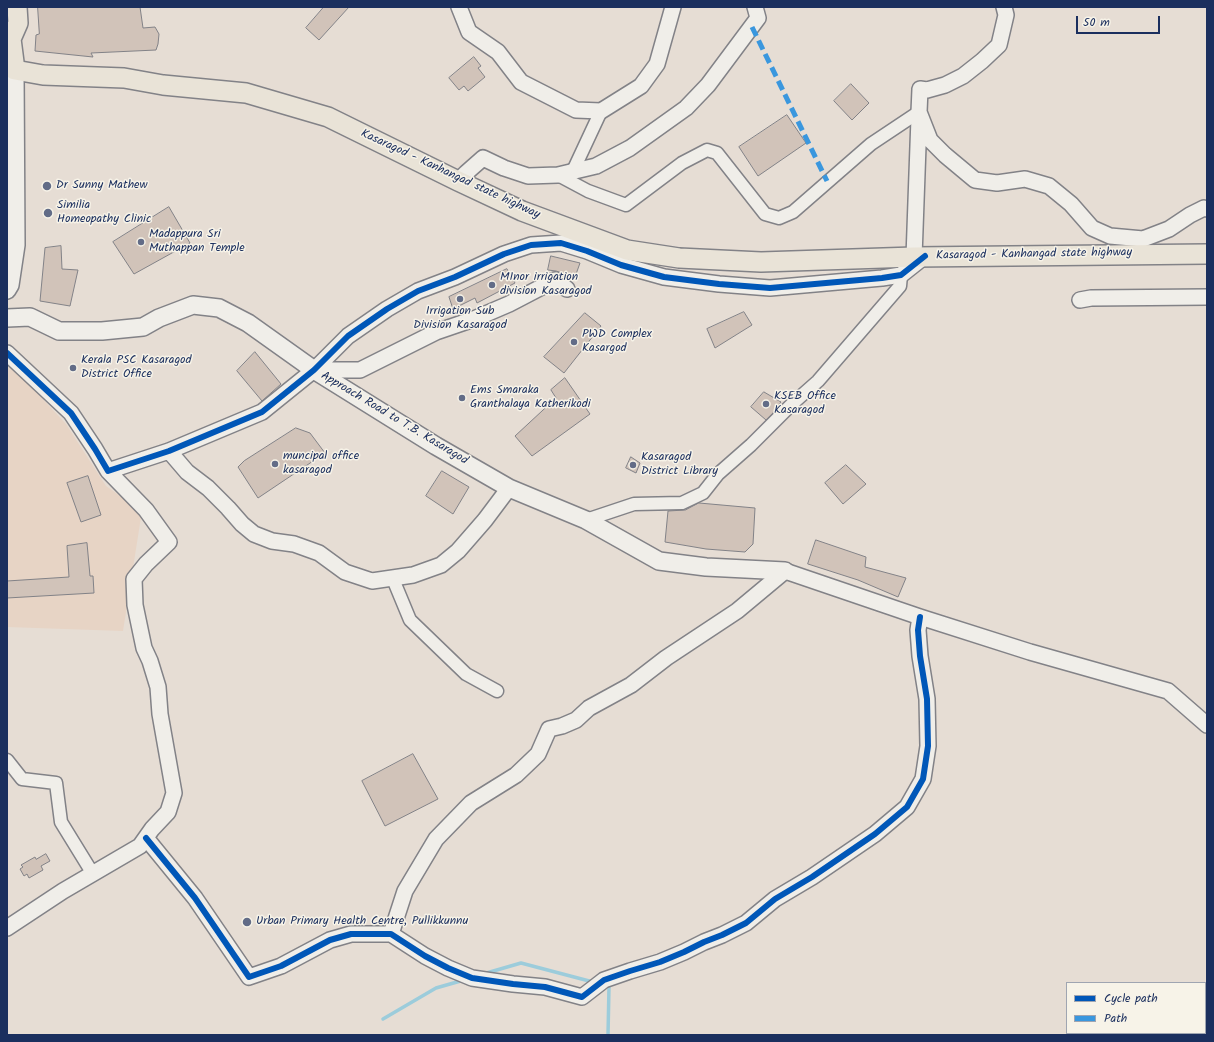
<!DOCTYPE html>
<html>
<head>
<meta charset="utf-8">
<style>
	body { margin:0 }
	#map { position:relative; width:1214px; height:1042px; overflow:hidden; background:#e6ddd4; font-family:Kalam,sans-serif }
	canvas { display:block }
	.frame { position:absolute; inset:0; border:8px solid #1b2f5e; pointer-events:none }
	.legend { position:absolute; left:1066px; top:982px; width:140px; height:52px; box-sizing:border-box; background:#f7f3e8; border:1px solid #9fa5b1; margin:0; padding:5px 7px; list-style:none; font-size:12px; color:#1b2f5e }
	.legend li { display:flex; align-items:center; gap:8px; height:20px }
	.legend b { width:20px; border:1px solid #9fa5b1 }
	.scale { position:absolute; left:1076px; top:16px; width:84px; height:18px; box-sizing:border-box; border:2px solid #1b2f5e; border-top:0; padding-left:5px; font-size:12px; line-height:14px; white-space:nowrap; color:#1b2f5e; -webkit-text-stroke:3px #f7f3e8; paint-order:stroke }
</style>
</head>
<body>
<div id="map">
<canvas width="1214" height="1042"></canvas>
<div class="frame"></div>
<ul class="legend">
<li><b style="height:5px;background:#0057b8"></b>Cycle path</li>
<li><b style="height:5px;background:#3a97de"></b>Path</li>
</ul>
<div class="scale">50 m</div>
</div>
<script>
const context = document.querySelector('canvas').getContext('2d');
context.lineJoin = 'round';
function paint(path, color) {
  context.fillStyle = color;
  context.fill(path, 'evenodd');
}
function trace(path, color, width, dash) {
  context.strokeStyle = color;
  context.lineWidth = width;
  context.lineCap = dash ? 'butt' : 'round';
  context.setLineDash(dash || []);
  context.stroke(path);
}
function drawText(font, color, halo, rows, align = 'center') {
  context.font = font + ' Kalam,sans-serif';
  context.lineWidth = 3;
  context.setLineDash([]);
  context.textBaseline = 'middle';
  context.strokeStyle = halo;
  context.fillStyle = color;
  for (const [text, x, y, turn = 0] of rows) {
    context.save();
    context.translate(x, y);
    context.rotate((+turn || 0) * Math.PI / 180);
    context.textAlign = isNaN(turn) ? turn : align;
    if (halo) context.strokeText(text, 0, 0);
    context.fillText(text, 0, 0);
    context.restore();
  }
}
const built = new Path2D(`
	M7,361L66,424L106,486L142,511L123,631L7,627Z`);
const stream = new Path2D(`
	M483,974L521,963L593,982
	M604,985L609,987L608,1035
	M383,1019L436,988L464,980
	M1108,1035L1113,1033`);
const building = new Path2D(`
	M38,7H140L143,28L155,27L159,34L158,44L156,50L91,53L93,57L35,51L36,35L39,34Z
	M324,7H349L319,40L306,28Z
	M474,57L481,66L478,68L485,77L468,91L464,86L459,90L449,78Z
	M851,84L869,103L852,120L834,101Z
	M787,115L806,143L758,176L739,147Z
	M169,207L190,243L134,274L113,242Z
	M61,246L62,269L78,270L70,306L40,301L45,248Z
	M551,256L580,263L575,277L556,271L548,270Z
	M507,269L515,283L477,303L475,298L453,309L449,297Z
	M744,312L752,325L715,348L707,329Z
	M585,313L601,326L564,373L544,357Z
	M255,352L281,384L262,401L237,371Z
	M565,378L590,414L532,456L515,436L556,398L551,390Z
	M764,392L781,402L773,413L766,420L751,407Z
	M296,428L310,433L325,453L258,498L238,467L244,461Z
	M631,457L640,463L636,473L626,468Z
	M846,465L866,484L843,504L825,483Z
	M442,471L469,487L453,514L426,496Z
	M88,476L101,515L81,522L67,483Z
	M699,503L755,508L753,544L745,552L706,549L665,542L668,511L685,510Z
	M816,540L866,557L865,567L906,578L898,597L858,580L808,564Z
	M87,543L90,576H93L94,593L7,598V581L69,577L67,546Z
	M413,754L438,799L385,826L362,781Z
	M46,854L50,861L41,866L43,870L29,878L27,874L24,876L20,869L23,867L21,865L35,857L36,859Z`);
const minor = new Path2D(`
	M573,171L601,111
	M558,175L588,191L626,205L682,163L707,150L717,153L765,214L779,218L793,212L871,144L919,112
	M586,520L634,504L682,503L703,493L718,474L751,445L792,404L818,381L900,286L901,275
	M393,579L410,620L466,674L497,691
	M7,760L22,779L56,783L61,822L93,874`);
const tertiary = new Path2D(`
	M459,7L469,32L498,52L521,82L576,110L601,111L641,86L657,64L673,7
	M1004,7L1006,15L999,45L982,61L963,76L945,85L927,90L920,89L919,112L930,140L945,155L975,180L997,183L1025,179L1049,186L1071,204L1092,228L1110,236L1143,239L1169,229L1190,215L1204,208L1207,209
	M458,181L466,173L483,158L504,168L528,176L558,175L596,166L630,148L686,108L708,85L758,18L755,7
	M914,257L919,118
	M1080,300L1091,298L1207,297
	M7,353L71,413L95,449L108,471L169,451L262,412L314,370L348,336L387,309L418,291L455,277L504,254L531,245L561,243L587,251L621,265L664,277L719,284L770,288L882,278L901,275L925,256
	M314,370H360L436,332L474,319L509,304L555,280L567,289
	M169,451L187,472L208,488L228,508L242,524L254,534L272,541L294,544L319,553L345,572L372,581L413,575L441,565L458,551L485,520L509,488
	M146,838L195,898L249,977L281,966L330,940L351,934H391L425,956L448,968L472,978L513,984L545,987L582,997L604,980L630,971L660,962L684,952L704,942L722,935L746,923L775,899L812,877L875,834L907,807L923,779L928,746L927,699L920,656L918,630L920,617
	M7,928L63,891L140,846L152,829L168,812L174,793L160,714L158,687L150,661L144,648L135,605L134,579L146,564L169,542L146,510L108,471
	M391,934L405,891L436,839L471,803L516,775L538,754L549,729L562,726L576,720L589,708L631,685L666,658L737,611L785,571L920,617L1030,652L1168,691L1207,725`);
const secondary = new Path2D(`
	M7,290L10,285L16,245L15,70
	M7,318L30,317L59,331H102L143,327L159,318L193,305L219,308L248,323L314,370L436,446L509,488L586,520L659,561L706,567L785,571`);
const primary = new Path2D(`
	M7,32L11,39L15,70L43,75L124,78L163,85L246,93L328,117L458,181L522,211L627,250L679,258L761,262L914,257L1207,254
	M11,39L18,23L17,7`);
const quiet = new Path2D(`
	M752,27L827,181`);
const cycleway = new Path2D(`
	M7,353L71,413L95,449L108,471L169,451L262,412L314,370L348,336L387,309L418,291L455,277L504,254L531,245L561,243L587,251L621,265L664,277L719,284L770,288L882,278L901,275L925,256
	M146,838L195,898L249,977L281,966L330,940L351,934H391L425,956L448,968L472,978L513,984L545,987L582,997L604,980L630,971L660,962L684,952L704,942L722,935L746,923L775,899L812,877L875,834L907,807L923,779L928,746L927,699L920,656L918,630L920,617`);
const markers = [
	[47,186,5,"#626c87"],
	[48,213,5,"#626c87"],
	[141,242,4,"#626c87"],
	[492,285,4,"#626c87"],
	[460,299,4,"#626c87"],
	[574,342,4,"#626c87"],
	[73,368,4,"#626c87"],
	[462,398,4,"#626c87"],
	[766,404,4,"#626c87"],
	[275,464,4,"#626c87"],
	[633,465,4,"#626c87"],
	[247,922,5,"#626c87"]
];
const streetNames = [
	["Kasaragod - Kanhangad state highway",450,175,25],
	["Kasaragod - Kanhangad state highway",1034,255,-1],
	["Approach Road to T.B. Kasaragod",394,419,31]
];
const poiNames = [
	["Dr Sunny Mathew",56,186],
	["Similia",57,206],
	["Homeopathy Clinic",57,220],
	["Madappura Sri",149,235],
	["Muthappan Temple",149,249],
	["MInor irrigation",500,278],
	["division Kasaragod",500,292],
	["Irrigation Sub",460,312,"center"],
	["Division Kasaragod",460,326,"center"],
	["PWD Complex",582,335],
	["Kasargod",582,349],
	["Kerala PSC Kasaragod",81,361],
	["District Office",81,375],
	["Ems Smaraka",470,391],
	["Granthalaya Katherikodi",470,405],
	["KSEB Office",774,397],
	["Kasaragod",774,411],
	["muncipal office",283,457],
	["kasaragod",283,471],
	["Kasaragod",641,458],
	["District Library",641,472],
	["Urban Primary Health Centre, Pullikkunnu",256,922]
];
paint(built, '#e7d4c5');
trace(stream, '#9cccdb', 3.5);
paint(building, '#d1c3b9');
trace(building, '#828287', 1);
trace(minor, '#828287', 15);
trace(tertiary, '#828287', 18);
trace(secondary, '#828287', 20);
trace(primary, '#828287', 22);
trace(minor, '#f0eee9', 12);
trace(tertiary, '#f0eee9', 15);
trace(secondary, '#f0eee9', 17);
trace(primary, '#e9e3d7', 19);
trace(quiet, '#3a97de', 5, [10, 5]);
trace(cycleway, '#0057b8', 6);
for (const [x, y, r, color] of markers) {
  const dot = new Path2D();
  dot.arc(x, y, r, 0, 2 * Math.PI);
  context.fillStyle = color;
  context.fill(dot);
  trace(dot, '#f7f3e8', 1.5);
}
drawText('12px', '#1b2f5e', '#f7f3e8', streetNames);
drawText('12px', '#1b2f5e', '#f7f3e8', poiNames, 'left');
</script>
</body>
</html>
